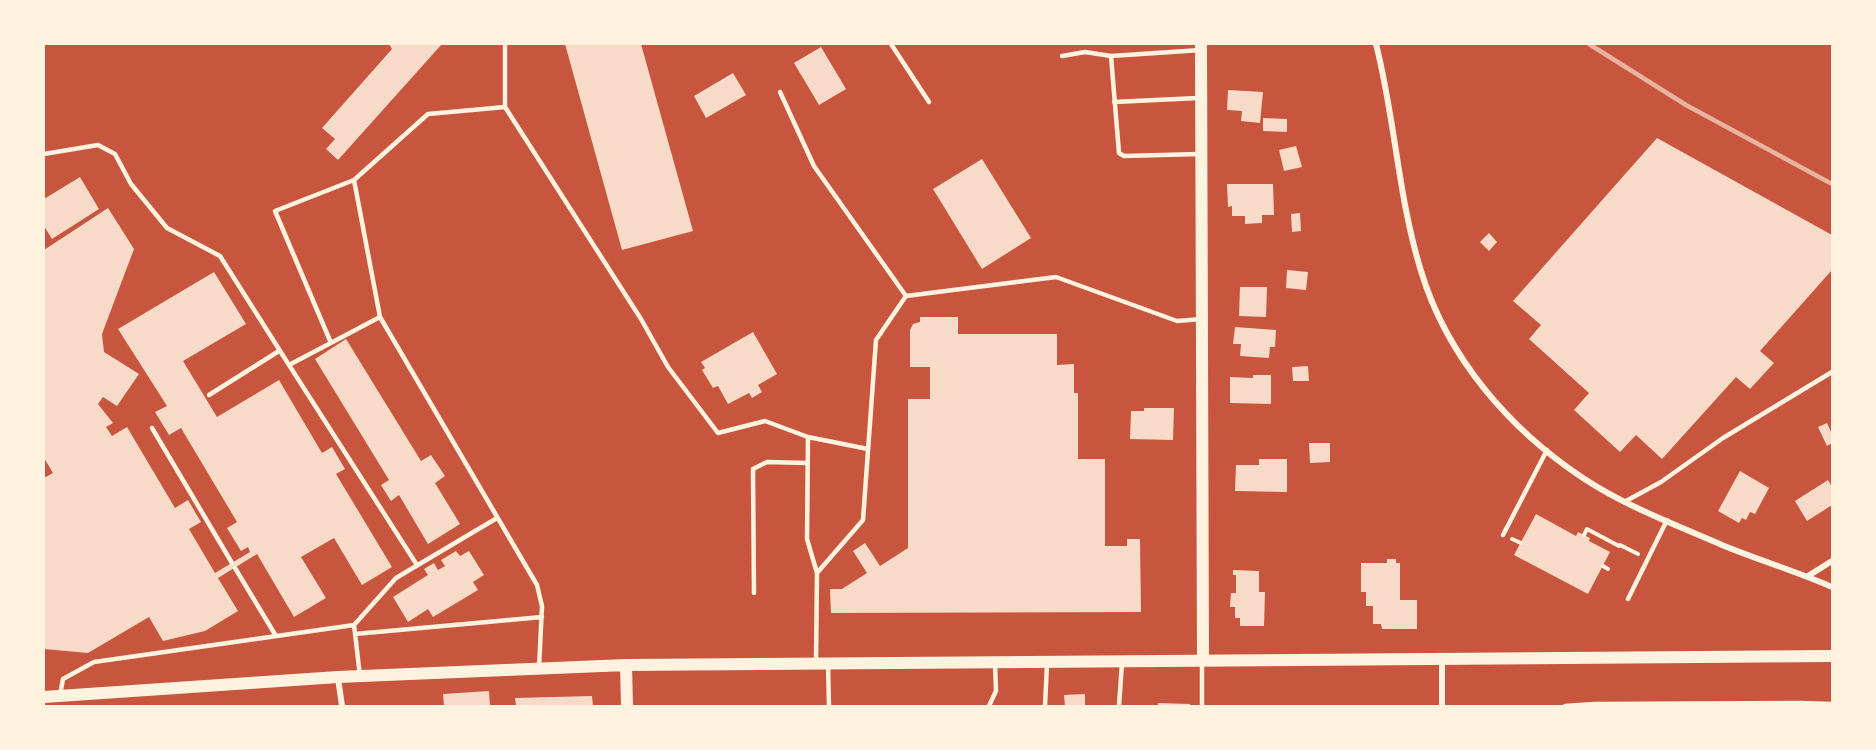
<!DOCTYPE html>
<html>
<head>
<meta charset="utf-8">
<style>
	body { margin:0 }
	#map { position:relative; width:1876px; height:750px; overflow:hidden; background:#c8553d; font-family:Inter,sans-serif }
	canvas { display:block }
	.frame { position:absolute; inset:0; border:45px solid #fff3e0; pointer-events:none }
</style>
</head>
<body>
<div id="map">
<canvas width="1876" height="750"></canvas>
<div class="frame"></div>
</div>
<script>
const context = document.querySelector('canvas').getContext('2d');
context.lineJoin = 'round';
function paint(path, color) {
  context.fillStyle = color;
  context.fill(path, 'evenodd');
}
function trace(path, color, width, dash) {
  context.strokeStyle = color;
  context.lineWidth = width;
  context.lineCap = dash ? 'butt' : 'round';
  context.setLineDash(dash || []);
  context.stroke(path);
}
const building = new Path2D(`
	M389,44H442L338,160L326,149L335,139L322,128L392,49Z
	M565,44H641L693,231L622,250Z
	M821,47L846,89L819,105L794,63Z
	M733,73L746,95L706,118L694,96Z
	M1228,90L1263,92L1260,123L1241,121L1242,111L1227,110Z
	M1263,118L1287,119V132L1263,131Z
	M1657,138L1832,235V270L1760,351L1774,363L1750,389L1736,377L1662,459L1636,435L1620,452L1574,410L1589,393L1529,339L1541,325L1513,301Z
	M1296,146L1302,167L1284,171L1279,150Z
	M982,159L1031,238L982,269L933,189Z
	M80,177L99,209L52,239L44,226V199Z
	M1227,184H1273L1274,215H1262V223L1245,224V216H1232V206L1228,207Z
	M108,208L134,249L102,334L104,352L139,374L117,406L103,397L98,404L113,423L106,427L112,436L127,427L175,508L188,500L201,522L189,529L215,573L250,552L248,547L241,551L227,528L237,522L181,428L169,435L155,412L167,406L118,329L214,272L246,324L183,361L217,417L279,380L322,453L332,447L345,469L336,474L392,567L362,585L334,538L301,557L326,598L294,617L257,554L218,578L238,611L205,631L163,641L149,617L88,653L44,649V478L53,473L44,458V250Z
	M1300,213L1301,231L1292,232L1291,214Z
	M1489,233L1497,242L1489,251L1480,242Z
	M1287,270L1308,272L1306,290L1286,288Z
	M1240,287H1267L1266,317L1239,316Z
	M920,317H958V334H1057V365L1074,364V393H1078V459H1105V546H1127V539H1140L1141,612L831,613L830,589H842L867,573L853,551L865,543L880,566L908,548V399H930V367H910V330L913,324L920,322Z
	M1235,327L1276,330L1275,347H1270L1269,358L1240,356L1241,344H1233Z
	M753,332L777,374L758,385L762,392L752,398L749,393L728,404L718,386L713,388L702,370L705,368L701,362Z
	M346,339L421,461L431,455L445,476L435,483L460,524L428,544L399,495L391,501L381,485L389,480L315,359Z
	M1308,366L1309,381H1293L1292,367Z
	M1253,375H1271V404L1230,403V377L1253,378Z
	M1144,408H1174L1173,440L1130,439L1131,411H1144Z
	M1827,423L1832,434V443L1827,446L1818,427Z
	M1309,443H1330V462L1310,463Z
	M1259,459H1287V492L1235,491L1236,465H1259Z
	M1740,471L1769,488L1755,514L1750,512L1746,520L1742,518L1739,523L1718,511Z
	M1828,480L1832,487V505L1807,521L1795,501Z
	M1536,514L1576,536L1578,532L1590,538L1589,541L1610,552L1588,594L1514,555Z
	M456,551L460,556L469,551L484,575L473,582L478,590L433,617L428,609L408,622L393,597L428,575L424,569L434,563L438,570L445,566L441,560Z
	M1387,559H1396V563H1400V600H1417V629H1382L1381,624H1373V606H1366V592H1361V563H1387Z
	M1233,570L1259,571V592H1265L1264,626H1240V618H1235V607H1230L1231,593H1236V575H1233Z
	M489,691L490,706H444L443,694Z
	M1085,694V706H1065L1064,695Z
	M592,696L593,706H516L515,698Z
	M1158,703L1190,704V706H1158Z`);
const path = new Path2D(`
	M1584,535L1587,529L1619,546
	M1512,539L1521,543
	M1620,545L1638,554
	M1603,566L1608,569`);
const service = new Path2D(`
	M505,44V107
	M891,44L929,102
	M1062,56L1085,52L1111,56
	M780,92L814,166L906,296
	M1114,102L1198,98
	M44,154L98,145L115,154L131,184L167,228L220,256L289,365
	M1199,154L1124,156L1119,153L1111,56L1201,50
	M380,317L289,365L417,565
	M331,343L275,211L354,180
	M209,395L279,351
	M152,428L232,563
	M1626,501L1661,482L1723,438L1832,372
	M1503,535L1547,450
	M235,568L276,636
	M817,573L863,520L876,340L906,296L1056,277L1177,321L1202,319
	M754,593L753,469L767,462L807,463
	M1628,599L1667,520
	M354,625L396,578L497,518
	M355,634L542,617
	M816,662L817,573L807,539L808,437L868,449
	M828,664L829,706
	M539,668L542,606L537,585L380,317L354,180L428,114L505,107L641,319L668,367L718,433L765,421L808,437
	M60,695L63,679L94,662L354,625L360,676
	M989,706L996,691L995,663
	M1045,706L1047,664
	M1119,706L1122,663
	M1202,706V663
	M1565,706L1594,704
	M1594,706V704L1800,703
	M1800,706V703L1832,704`);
const minor = new Path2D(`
	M1376,44C1395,118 1398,197 1421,271C1447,357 1509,429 1583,478C1625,506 1676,525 1722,545C1758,560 1796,571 1832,587
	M1808,576L1832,561
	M338,678L342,706
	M1442,706V659`);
const secondary = new Path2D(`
	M1201,44L1203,660
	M626,665L627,706
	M44,697L338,677L626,665L1832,656`);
const rail = new Path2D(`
	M1589,44L1686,105L1832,184`);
paint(building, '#f7dbc8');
trace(path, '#fff3e0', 4);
trace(service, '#fff3e0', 4.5);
trace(minor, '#fff3e0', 6);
trace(secondary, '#fff3e0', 12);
trace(rail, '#e9b49f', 4.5);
</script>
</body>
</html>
